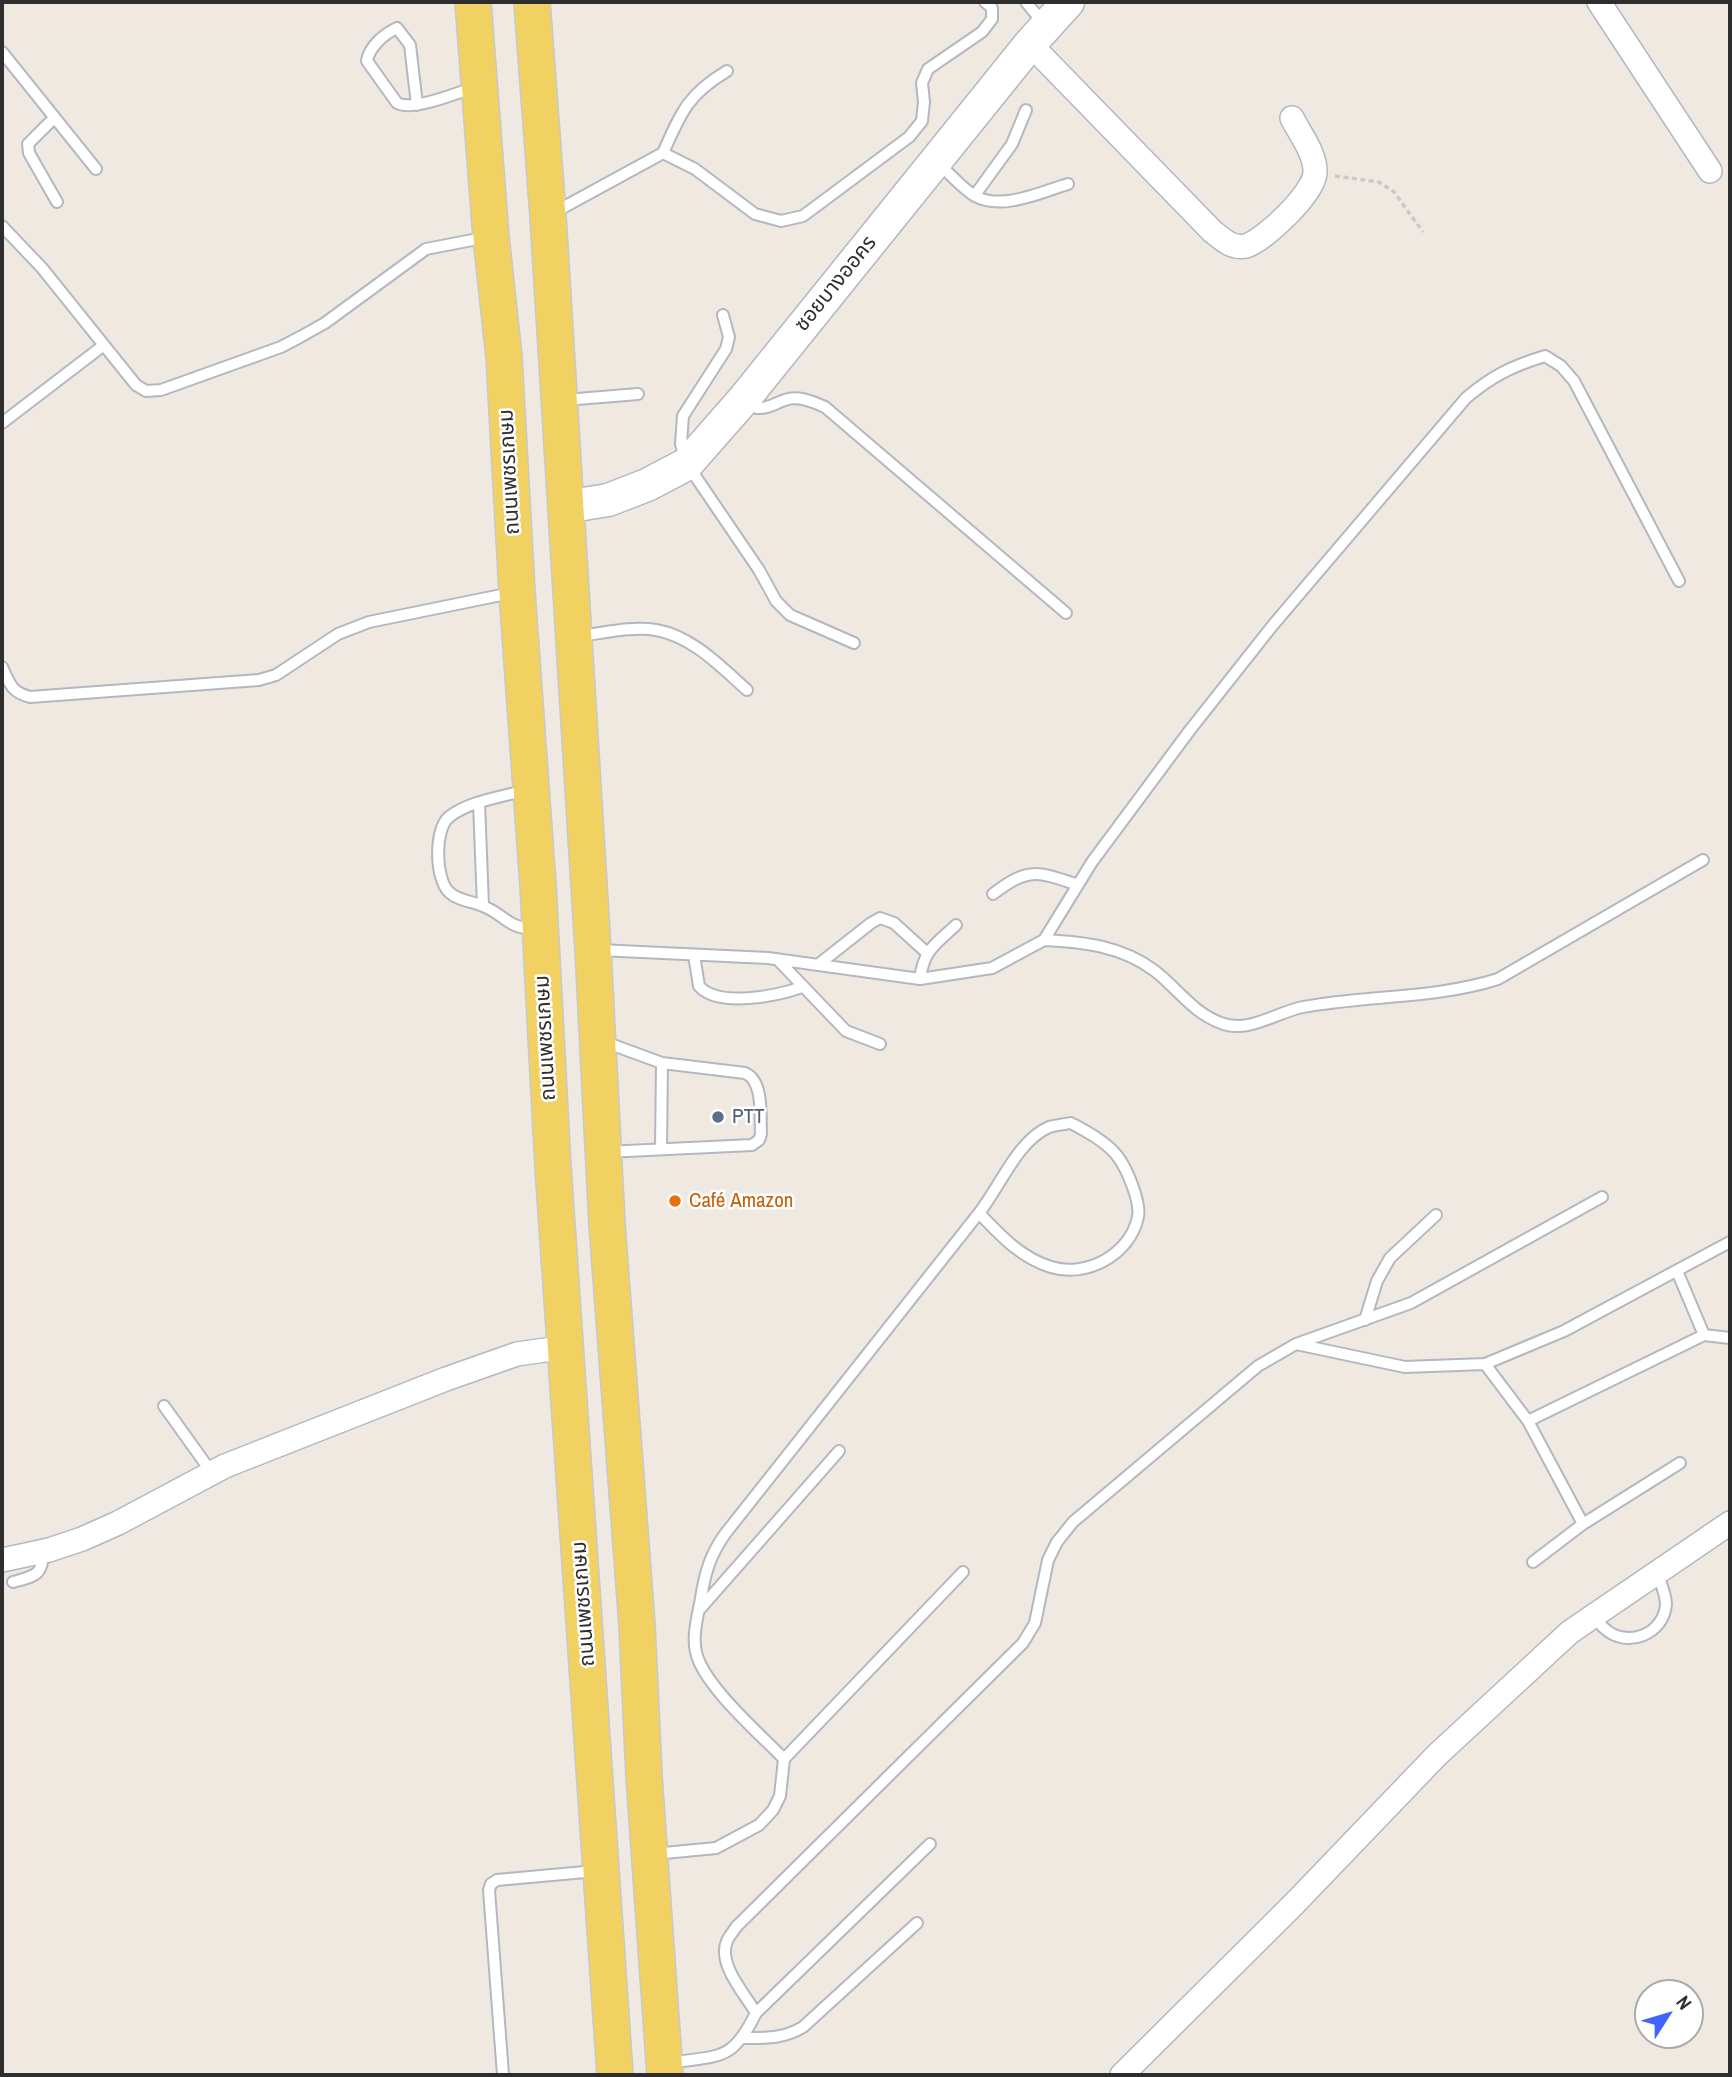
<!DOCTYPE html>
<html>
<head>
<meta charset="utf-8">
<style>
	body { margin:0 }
	#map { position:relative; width:1732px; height:2077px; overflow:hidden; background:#efe9e1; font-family:"Archivo Narrow",sans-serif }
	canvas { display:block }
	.frame { position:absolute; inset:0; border:4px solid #2e2e2e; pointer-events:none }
	.north { position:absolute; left:1634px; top:1979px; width:70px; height:70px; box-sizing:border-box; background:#fff; border:2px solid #ababab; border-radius:50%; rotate:53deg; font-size:19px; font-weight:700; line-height:28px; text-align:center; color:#2e2e2e }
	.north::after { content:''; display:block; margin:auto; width:24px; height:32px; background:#4264fb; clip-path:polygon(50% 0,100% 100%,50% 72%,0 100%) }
</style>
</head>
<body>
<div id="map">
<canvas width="1732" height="2077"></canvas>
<div class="frame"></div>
<div class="north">N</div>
</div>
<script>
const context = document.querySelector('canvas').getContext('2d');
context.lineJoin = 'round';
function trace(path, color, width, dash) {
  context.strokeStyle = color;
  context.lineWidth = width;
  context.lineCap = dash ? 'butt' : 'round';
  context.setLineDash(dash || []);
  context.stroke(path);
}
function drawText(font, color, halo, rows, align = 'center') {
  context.font = font + ' "Archivo Narrow","Noto Sans Thai",sans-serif';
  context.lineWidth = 5;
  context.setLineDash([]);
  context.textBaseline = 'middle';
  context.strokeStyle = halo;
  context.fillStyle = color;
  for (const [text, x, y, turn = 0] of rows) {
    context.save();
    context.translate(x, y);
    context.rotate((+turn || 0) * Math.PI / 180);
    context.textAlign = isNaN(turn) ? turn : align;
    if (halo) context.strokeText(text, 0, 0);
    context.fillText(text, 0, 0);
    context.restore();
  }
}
const path = new Path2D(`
	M1335,176L1379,182L1394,192L1423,232`);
const lane = new Path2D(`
	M1026,2L1044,24
	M2,52L96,169
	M417,105L410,45L397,28C384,34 369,47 367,61L397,103C413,112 458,92 476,87
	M54,118L28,144L29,153L57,202
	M663,153C681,113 687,95 727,71
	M937,162C949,173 962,188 975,196C1002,211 1041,192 1068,184
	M975,195L1012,144L1026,110
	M553,213L663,153L695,169L755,214L781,221L803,216L909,137L922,121L924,102L922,83L928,69L982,32L992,19V8L985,2
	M2,226L42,268L136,385L146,391L161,390L281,347L300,337L325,323L426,249L488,237
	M723,315L729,337L726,349L683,416L681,444L687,464L759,570L776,601L790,615L854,643
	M565,400L638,394
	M746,400L757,408C769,409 775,403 785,400C798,395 813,402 825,407L1066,613
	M2,423L104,345
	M579,636C604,633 632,626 656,630C692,636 721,667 747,690
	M2,667C10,684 11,692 30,697L259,680L276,675L338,634L369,622L511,593
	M526,790C502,797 469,801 449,817C434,829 435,879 449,892C458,901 472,901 483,906C507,916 506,928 536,929
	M479,803L483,906
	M993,894C1028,867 1037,871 1078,885
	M1044,940C1084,942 1122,946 1155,971C1177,988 1193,1013 1221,1023C1248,1034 1277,1012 1303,1007C1368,995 1435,999 1498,979L1703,860
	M599,950L768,958L920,979L992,968L1044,940L1092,862L1190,730L1273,625L1466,398C1492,376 1512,366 1545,356L1561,366L1574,381L1679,581
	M694,955L699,986C718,1008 777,996 802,987
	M777,959L846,1031L880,1044
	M819,964L871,923L880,918L894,923L927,953
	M920,979C924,949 935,945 956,925
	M602,1041L662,1063L745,1073C764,1081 760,1116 761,1134L759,1140L752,1145L606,1152
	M661,1149L662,1063
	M1365,1320L1377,1281L1390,1258L1436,1215
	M1704,1335L1730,1338
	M1296,1344L1405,1367L1485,1364L1564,1331L1730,1242
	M1485,1364L1528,1421L1583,1524L1680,1463
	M164,1406L212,1473
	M1528,1421L1704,1335L1677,1271
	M1533,1562L1583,1524
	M13,1582C34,1576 43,1576 43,1552
	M700,1609L839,1451
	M1595,1614C1597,1618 1600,1625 1604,1628C1626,1649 1664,1635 1666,1604C1666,1594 1660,1582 1657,1572
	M784,1759C759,1733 703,1685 696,1652C692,1635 698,1615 701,1598C705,1573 710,1555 725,1534L979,1213C1000,1187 1017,1141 1049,1127C1056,1125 1064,1124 1071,1123C1087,1132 1107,1142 1118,1157C1127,1169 1141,1202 1138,1217C1130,1255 1086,1278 1051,1267C1021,1258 1000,1235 979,1213
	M654,1854L716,1848L759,1825L773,1810L780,1796L784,1759L963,1572
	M756,2013C745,1994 717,1964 727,1941C729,1936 734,1931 736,1927L1023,1643L1035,1623L1048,1560L1057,1542L1073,1522L1258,1366L1296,1344L1411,1303L1602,1197
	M742,2038C765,2038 783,2039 803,2027L917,1923
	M670,2063C720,2055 732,2062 756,2013L930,1844
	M503,2075L489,1890L491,1884L497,1880L596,1871`);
const street = new Path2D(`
	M1599,2L1710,171
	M1030,44L1212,231C1222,239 1232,249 1246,246C1265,240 1314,193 1315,173C1316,154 1300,134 1292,118
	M2,1560L49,1550L82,1539L118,1523L225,1466L446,1379L517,1354L566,1347
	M1122,2075L1294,1904L1437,1755L1570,1632L1730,1523`);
const secondary = new Path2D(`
	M565,507L608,500L647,485L687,464L744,399L1030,44L1068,2`);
const primary = new Path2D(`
	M473,2L491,237L504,357L517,592L538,885L553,1167L615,2075
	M532,2L548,216L593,950L607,1224L637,1625L644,1776L665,2075`);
const markers = [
	[718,1117,7,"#5c6f8a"],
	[675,1201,7,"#e8710a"]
];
const streetNames = [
	["ซอยบางออคร",836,284,-51],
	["ถนนเพชรเกษม",510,472,-93],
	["ถนนเพชรเกษม",546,1038,-93],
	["ถนนเพชรเกษม",584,1604,-94]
];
const serviceNames = [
	["PTT",732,1117]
];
const foodNames = [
	["Café Amazon",689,1201]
];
trace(lane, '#b4b7c1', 14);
trace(street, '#b4b7c1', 26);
trace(secondary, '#b4b7c1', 35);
trace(primary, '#c9c9c9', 38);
trace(path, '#c9c9c9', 3.5, [5, 3.5]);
trace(lane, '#fff', 10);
trace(street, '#fff', 23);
trace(secondary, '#fff', 32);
trace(primary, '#f2d163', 35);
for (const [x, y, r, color] of markers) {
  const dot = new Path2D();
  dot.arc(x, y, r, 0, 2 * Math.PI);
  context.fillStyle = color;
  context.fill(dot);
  trace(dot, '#fff', 2.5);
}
drawText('21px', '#2e2e2e', '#fff', streetNames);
drawText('21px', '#4e5e75', '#fff', serviceNames, 'left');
drawText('21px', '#c56008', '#fff', foodNames, 'left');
</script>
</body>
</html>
